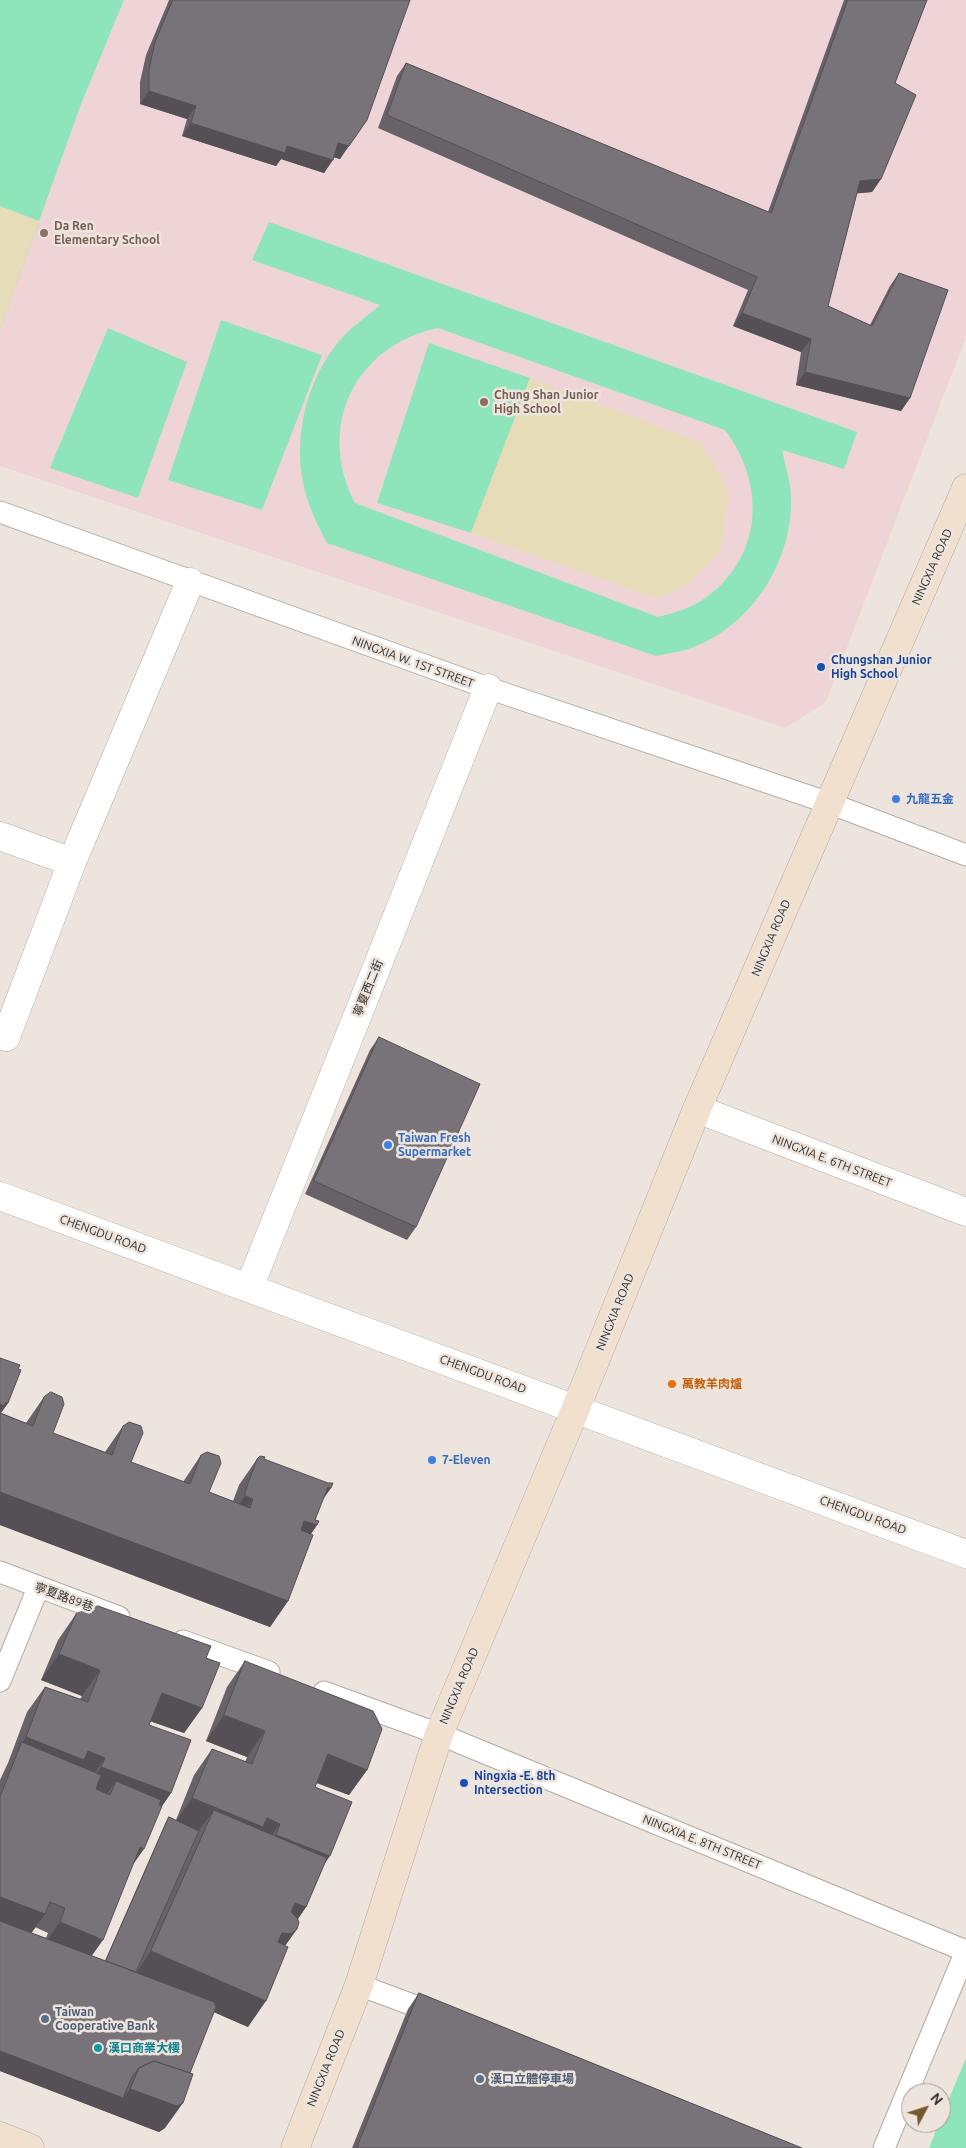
<!DOCTYPE html>
<html>
<head>
<meta charset="utf-8">
<style>
	body { margin:0 }
	#map { position:relative; width:966px; height:2148px; overflow:hidden; background:#ece4dd; font-family:Ubuntu,sans-serif }
	canvas { display:block }
	.north { position:absolute; left:901px; top:2083px; width:50px; height:50px; box-sizing:border-box; background:#ece4dd; border:1px solid #a29c97; border-radius:50%; rotate:50deg; font-size:14px; font-weight:700; line-height:20px; text-align:center; color:#34302e }
	.north::after { content:''; display:block; margin:auto; width:18px; height:22px; background:#75582c; clip-path:polygon(50% 0,100% 100%,50% 72%,0 100%) }
</style>
</head>
<body>
<div id="map">
<canvas width="966" height="2148"></canvas>
<div class="north">N</div>
</div>
<script>
const context = document.querySelector('canvas').getContext('2d');
context.lineJoin = 'round';
function paint(path, color) {
  context.fillStyle = color;
  context.fill(path, 'evenodd');
}
function trace(path, color, width, dash) {
  context.strokeStyle = color;
  context.lineWidth = width;
  context.lineCap = dash ? 'butt' : 'round';
  context.setLineDash(dash || []);
  context.stroke(path);
}
function drawText(font, color, halo, rows, align = 'center') {
  context.font = font + ' Ubuntu,"Noto Sans TC",sans-serif';
  context.lineWidth = 5;
  context.setLineDash([]);
  context.textBaseline = 'middle';
  context.strokeStyle = halo;
  context.fillStyle = color;
  for (const [text, x, y, turn = 0] of rows) {
    context.save();
    context.translate(x, y);
    context.rotate((+turn || 0) * Math.PI / 180);
    context.textAlign = isNaN(turn) ? turn : align;
    if (halo) context.strokeText(text, 0, 0);
    context.fillText(text, 0, 0);
    context.restore();
  }
}
const education = new Path2D(`
	M0,0H966V337L826,702L785,728L0,466Z`);
const green = new Path2D(`
	M0,0H124L81,104L0,330Z
	M269,222L857,432L844,469L782,450C786,468 792,486 791,506C789,570 745,633 682,651C673,653 664,654 656,656L327,543C319,528 311,512 306,495C291,443 305,381 340,340C352,326 367,317 380,305L252,260ZM438,328L725,430C767,486 763,560 701,601C688,609 673,613 658,617L355,503C316,427 354,346 438,328Z
	M221,320L322,355L262,510L168,480Z
	M108,328L187,362L138,498L50,468Z
	M429,343L530,378L471,533L377,503Z
	M966,2058V2148H929L939,2123H941V2118Z`);
const sand = new Path2D(`
	M0,206L39,221L0,330Z
	M530,378L700,442L729,490L720,551L689,584L658,599L471,533Z`);
const lane = new Path2D(`
	M0,512L488,688L829,803L966,855
	M0,1572L119,1617
	M183,1641L269,1672
	M0,1681L38,1588
	M324,1692L439,1734L966,1951
	M359,1985L437,2014
	M884,2148L966,1951`);
const street = new Path2D(`
	M0,836L72,862
	M6,1037L72,862L190,582
	M697,1109L966,1212
	M0,1196L966,1554
	M249,1288L488,688`);
const secondary = new Path2D(`
	M0,2136L30,2148
	M295,2148L359,1985L439,1734L576,1408L697,1109L966,488`);
const wall = new Path2D(`
	M169,0H410L340,159L334,157L324,173L281,159L276,166L182,136L187,119L140,104V82L146,55Z
	M844,0H927L895,83L881,179L872,192L857,193L828,306L870,325L890,286L899,273L910,398L901,411L796,385L801,352L733,326L748,290L378,128L397,76L406,63L768,212Z
	M379,1037L416,1227L407,1240L305,1194L370,1050Z
	M0,1358L18,1369L8,1403L1,1413L26,1423L44,1397L53,1433L105,1452L123,1426L131,1462L183,1482L201,1455L209,1492L233,1501L239,1485L257,1459H264L331,1488L323,1499L315,1520L317,1525L311,1534L288,1601L270,1627L0,1525Z
	M76,1614L206,1658L202,1708L184,1733L150,1721L149,1725L171,1793L162,1806L132,1865L91,1956L105,1961L166,1822L169,1817L176,1820L194,1775L212,1749L245,1762L247,1757L206,1741L227,1687L245,1661L367,1770L349,1795L316,1783L315,1787L323,1867L306,1907L298,1919L297,1929L285,1946L248,2027L214,2012L165,2128L159,2132L0,2071V1780L6,1767L8,1763L27,1712L45,1687L80,1699L82,1696L41,1680L58,1640ZM35,1927L48,1933L46,1938L31,1933Z
	M419,1993L802,2148H352L408,2009Z`);
const shadedWall = new Path2D(`
	M149,91L196,106L187,119L140,104Z
	M191,123L287,146L333,160L324,173L281,159L276,166L182,136Z
	M338,143L349,146L340,159L329,156Z
	M881,179L872,192L851,194L860,181Z
	M742,313L811,339L801,352L733,326Z
	M805,372L910,398L901,411L796,385Z
	M6,1402L8,1403L0,1414V1404Z
	M328,1487L331,1488L313,1513Z
	M0,1492L288,1601L270,1627L0,1525Z
	M245,1496L253,1499L235,1525L227,1521Z
	M304,1521L317,1525L299,1551L286,1547Z
	M59,1654L100,1670L82,1696L41,1680Z
	M162,1693L202,1708L184,1733L144,1719Z
	M224,1715L265,1731L247,1757L206,1741Z
	M26,1737L88,1751L105,1758L87,1784L22,1742L8,1763Z
	M328,1754L367,1770L349,1795L310,1780Z
	M101,1767L171,1793L153,1819L110,1795L116,1781L103,1800L83,1793Z
	M192,1798L267,1818L280,1824L262,1849L214,1810L197,1833L174,1824Z
	M276,1835L330,1856L312,1882L258,1860Z
	M140,1847L144,1849L127,1873Z
	M0,1897L45,1914L28,1938L0,1927Z
	M295,1903L306,1907L288,1933L277,1929Z
	M60,1922L103,1940L86,1964L43,1946Z
	M297,1929L279,1954L264,1959L282,1933Z
	M151,1951L266,2001L248,2027L133,1977Z
	M0,2051L123,2098L130,2089L183,2103L165,2128L159,2132L0,2071Z`);
const building = new Path2D(`
	M173,0H410L367,120L349,146L338,143L333,160L287,146L285,153L191,123L196,106L149,91V69L155,42Z
	M848,0H927L895,83L916,95L881,179L860,181L828,306L872,326L899,273L948,290L910,398L805,372L811,339L742,313L757,277L387,115L406,63L771,213Z
	M379,1037L480,1084L416,1227L314,1181Z
	M0,1358L20,1365L18,1369L21,1370L8,1403L6,1402L4,1406L0,1404Z
	M51,1392L62,1397L64,1404L53,1433L112,1455L123,1426L129,1422L141,1426L143,1433L131,1462L190,1484L201,1455L207,1452L219,1456L221,1463L209,1492L250,1508L253,1499L245,1496V1492L257,1459L260,1456L265,1457L264,1459L328,1483H333L331,1488L328,1487L315,1520L319,1521L317,1525L304,1521L301,1530L313,1535L288,1601L0,1492V1413L33,1426L44,1397Z
	M98,1606L211,1646L206,1658L220,1663L202,1708L162,1693L149,1725L191,1740L171,1793L101,1767L105,1758L88,1751L84,1760L26,1737L45,1687L88,1702L100,1670L59,1654L76,1614Z
	M245,1661L373,1711L382,1729L367,1770L328,1754L315,1787L352,1802L330,1856L276,1835L280,1824L267,1818L263,1827L192,1798L212,1749L252,1764L265,1731L224,1715Z
	M22,1742L101,1775L96,1789L110,1795L116,1781L161,1800L159,1805L162,1806L144,1849L140,1847L103,1940L60,1922L65,1908L50,1902L45,1914L0,1897V1797Z
	M214,1810L327,1858L306,1907L295,1903L291,1912L297,1918L299,1922L297,1929L291,1934L282,1933L278,1942L288,1947L266,2001L151,1951Z
	M169,1817L199,1831L136,1972L106,1961Z
	M0,1921L214,2002L216,2007L190,2073L154,2061L139,2068L132,2077L123,2098L0,2051Z
	M419,1993L802,2148H357Z
	M154,2061L193,2074L183,2103L177,2106L130,2089L139,2068Z`);
const markers = [
	[44,233,5,"#8d6e63"],
	[484,402,5,"#8d6e63"],
	[821,667,5,"#1a4fb4"],
	[896,799,5,"#3f7fe0"],
	[388,1145,5,"#3f7fe0"],
	[672,1384,5,"#e8710a"],
	[432,1460,5,"#3f7fe0"],
	[464,1783,5,"#1a4fb4"],
	[45,2019,5,"#5c6f8a"],
	[98,2048,5,"#0f9aa8"],
	[480,2079,5,"#5c6f8a"]
];
const educationNames = [
	["Da Ren",54,226],
	["Elementary School",54,240],
	["Chung Shan Junior",494,395],
	["High School",494,409]
];
const streetNames = [
	["NINGXIA ROAD",932,567,-66],
	["NINGXIA W. 1ST STREET",413,662,20],
	["NINGXIA ROAD",771,938,-67],
	["寧夏西二街",368,988,-68],
	["NINGXIA E. 6TH STREET",832,1161,21],
	["CHENGDU ROAD",103,1234,20],
	["NINGXIA ROAD",615,1312,-68],
	["CHENGDU ROAD",483,1374,20],
	["CHENGDU ROAD",863,1515,20],
	["寧夏路89巷",64,1597,20],
	["NINGXIA ROAD",459,1686,-67],
	["NINGXIA E. 8TH STREET",702,1842,22],
	["NINGXIA ROAD",326,2068,-68]
];
const transitNames = [
	["Chungshan Junior",831,660],
	["High School",831,674],
	["Ningxia -E. 8th",474,1776],
	["Intersection",474,1790]
];
const shopNames = [
	["九龍五金",906,799],
	["Taiwan Fresh",398,1138],
	["Supermarket",398,1152],
	["7-Eleven",442,1460]
];
const foodNames = [
	["萬教羊肉爐",682,1384]
];
const serviceNames = [
	["Taiwan",55,2012],
	["Cooperative Bank",55,2026],
	["漢口立體停車場",490,2079]
];
const cultureNames = [
	["漢口商業大樓",108,2048]
];
paint(education, '#efd4d7');
paint(green, '#8fe5bb');
paint(sand, '#e6dcb7');
trace(lane, '#b2aaa4', 23);
trace(street, '#b2aaa4', 29);
trace(secondary, '#b2aaa4', 29);
trace(lane, '#fff', 21);
trace(street, '#fff', 28);
trace(secondary, '#f2e0cf', 28);
paint(wall, '#676268');
paint(shadedWall, '#545055');
paint(building, '#787279');
trace(building, '#545055', 1);
for (const [x, y, r, color] of markers) {
  const dot = new Path2D();
  dot.arc(x, y, r, 0, 2 * Math.PI);
  context.fillStyle = color;
  context.fill(dot);
  trace(dot, '#ece4dd', 2);
}
drawText('bold 12px', '#785e54', '#ece4dd', educationNames, 'left');
drawText('12px', '#34302e', '#ece4dd', streetNames);
drawText('bold 12px', '#164399', '#ece4dd', transitNames, 'left');
drawText('bold 12px', '#366cbe', '#ece4dd', shopNames, 'left');
drawText('bold 12px', '#c56008', '#ece4dd', foodNames, 'left');
drawText('bold 12px', '#4e5e75', '#ece4dd', serviceNames, 'left');
drawText('bold 12px', '#0d838f', '#ece4dd', cultureNames, 'left');
</script>
</body>
</html>
